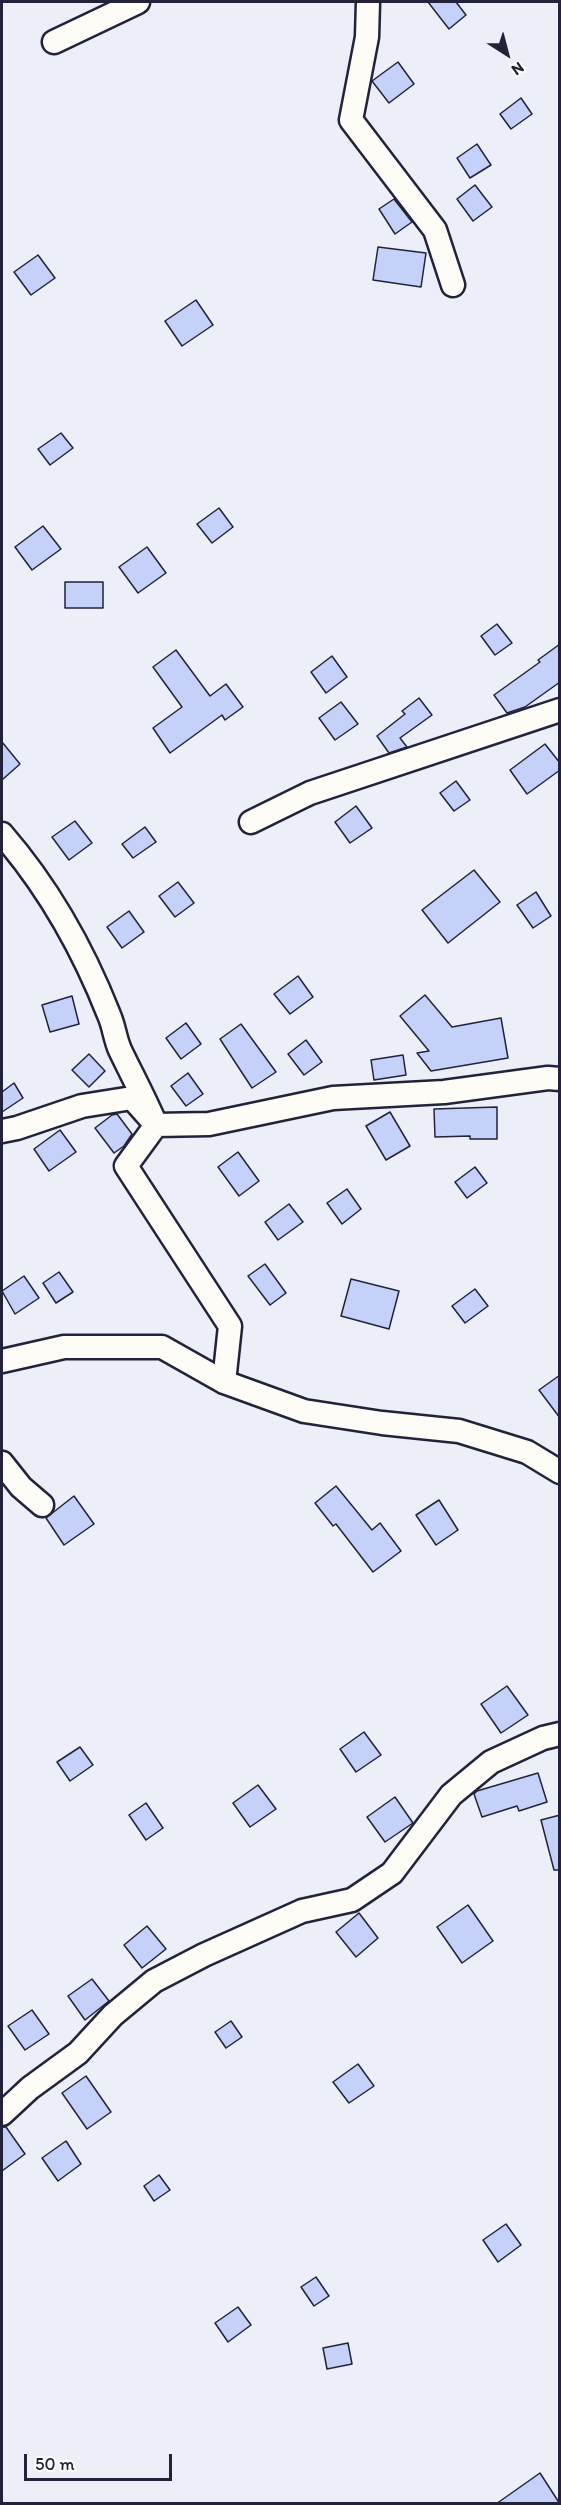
<!DOCTYPE html>
<html>
<head>
<meta charset="utf-8">
<style>
	body { margin:0 }
	#map { position:relative; width:561px; height:2505px; overflow:hidden; background:#eceff7; font-family:Itim,sans-serif }
	canvas { display:block }
	.frame { position:absolute; inset:0; border:3px solid #22223b; pointer-events:none }
	.north { position:absolute; left:477px; top:24px; width:60px; height:60px; -webkit-text-stroke:4px #fdfcf7; paint-order:stroke; rotate:144deg; font-size:16px; font-weight:700; line-height:24px; text-align:center; color:#22223b }
	.north::after { content:''; display:block; margin:auto; width:21px; height:27px; background:#22223b; clip-path:polygon(50% 0,100% 100%,50% 72%,0 100%) }
	.scale { position:absolute; left:24px; top:2454px; width:148px; height:27px; box-sizing:border-box; border:3px solid #22223b; border-top:0; padding-left:8px; font-size:18px; line-height:21px; white-space:nowrap; color:#22223b; -webkit-text-stroke:4px #fdfcf7; paint-order:stroke }
</style>
</head>
<body>
<div id="map">
<canvas width="561" height="2505"></canvas>
<div class="frame"></div>
<div class="north">N</div>
<div class="scale">50 m</div>
</div>
<script>
const context = document.querySelector('canvas').getContext('2d');
context.lineJoin = 'round';
function paint(path, color) {
  context.fillStyle = color;
  context.fill(path, 'evenodd');
}
function trace(path, color, width, dash) {
  context.strokeStyle = color;
  context.lineWidth = width;
  context.lineCap = dash ? 'butt' : 'round';
  context.setLineDash(dash || []);
  context.stroke(path);
}
const building = new Path2D(`
	M428,2H456L466,15L449,29Z
	M398,62L414,84L389,103L372,81Z
	M521,98L532,114L511,129L500,114Z
	M477,144L491,165L470,178L457,158Z
	M475,185L492,207L473,221L457,199Z
	M394,199L412,222L395,234L379,209Z
	M378,247L426,253L421,287L373,280Z
	M38,255L55,278L31,295L14,272Z
	M196,300L213,325L182,346L165,321Z
	M61,433L73,448L50,465L38,449Z
	M219,508L233,527L212,543L197,524Z
	M43,526L61,549L32,570L15,547Z
	M147,547L166,573L138,593L119,567Z
	M65,582H103V608H65Z
	M497,624L512,643L495,655L481,636Z
	M560,644V682L525,707L507,713L494,695L540,662L538,660Z
	M176,650L210,696L226,684L243,707L225,720L222,715L170,753L153,728L182,707L153,667Z
	M332,656L347,677L326,693L311,672Z
	M419,698L432,715L400,738L407,747L389,753L377,736L405,714L402,711Z
	M341,702L358,724L335,740L319,718Z
	M2,742L20,764L2,780Z
	M545,744L560,763V770L527,794L510,770Z
	M456,781L470,800L454,811L440,793Z
	M356,806L372,828L350,843L335,822Z
	M75,821L92,843L69,860L52,837Z
	M145,827L156,842L133,858L122,844Z
	M474,870L500,902L448,943L422,910Z
	M178,882L194,903L175,917L159,896Z
	M536,892L551,916L533,928L517,905Z
	M129,911L144,932L122,948L107,927Z
	M298,976L313,997L290,1014L274,994Z
	M425,995L452,1027L501,1018L508,1058L431,1071L417,1053L429,1051L400,1016Z
	M72,996L79,1024L50,1032L42,1005Z
	M186,1023L201,1044L181,1059L166,1038Z
	M241,1024L276,1072L252,1088L220,1039Z
	M306,1040L322,1062L304,1075L288,1054Z
	M89,1054L105,1071L89,1087L72,1070Z
	M403,1055L406,1075L374,1080L371,1060Z
	M188,1073L203,1094L186,1106L171,1086Z
	M14,1083L23,1098L2,1112V1092Z
	M497,1107V1139H470V1136L435,1137L434,1109Z
	M390,1112L410,1146L386,1160L366,1126Z
	M117,1114L132,1134L124,1146L114,1153L95,1128L112,1115Z
	M60,1130L76,1152L49,1171L34,1149Z
	M238,1152L259,1181L239,1196L218,1167Z
	M475,1167L487,1183L467,1198L455,1182Z
	M347,1189L361,1209L342,1224L327,1203Z
	M289,1204L303,1222L278,1240L265,1222Z
	M265,1264L286,1293L270,1305L248,1276Z
	M59,1272L73,1292L56,1303L43,1283Z
	M24,1276L39,1298L15,1314L2,1291Z
	M351,1279L399,1291L389,1329L341,1316Z
	M475,1289L488,1306L465,1323L452,1306Z
	M560,1375V1418L539,1390Z
	M336,1486L372,1530L380,1523L401,1551L373,1572L336,1524L333,1526L315,1503Z
	M74,1496L94,1524L64,1545L46,1518Z
	M439,1500L458,1530L436,1545L416,1515Z
	M507,1686L528,1715L501,1733L481,1704Z
	M364,1732L381,1755L356,1772L340,1749Z
	M80,1747L93,1765L70,1781L57,1762Z
	M538,1773L547,1802L519,1811L517,1806L482,1817L474,1794L477,1791Z
	M258,1785L276,1809L250,1827L233,1803Z
	M395,1797L413,1823L385,1842L367,1817Z
	M146,1803L163,1828L146,1840L129,1815Z
	M560,1815V1870H554L541,1820Z
	M468,1905L493,1941L462,1963L437,1927Z
	M359,1913L378,1938L356,1957L336,1932Z
	M147,1926L166,1949L142,1968L124,1945Z
	M92,1979L109,2001L85,2020L68,1996Z
	M32,2010L49,2034L25,2050L8,2026Z
	M231,2021L242,2037L226,2048L215,2032Z
	M358,2064L374,2086L349,2103L333,2082Z
	M86,2076L111,2112L87,2129L62,2093Z
	M2,2127H6L25,2154L2,2171Z
	M66,2141L81,2164L58,2181L42,2158Z
	M159,2175L170,2190L154,2201L144,2186Z
	M506,2224L521,2245L498,2262L483,2240Z
	M316,2277L329,2296L314,2306L301,2287Z
	M238,2307L251,2325L228,2342L215,2323Z
	M348,2343L352,2364L327,2369L323,2348Z
	M540,2473L560,2504H496Z`);
const minor = new Path2D(`
	M368,2L367,37L351,120L435,230L453,285
	M54,42L138,2
	M251,822L310,793L560,710
	M2,834C48,887 83,949 109,1015C114,1026 115,1039 120,1050C132,1075 145,1099 156,1125L126,1166L230,1326L224,1382
	M2,1131L17,1128L82,1106L132,1098L156,1125L209,1124L333,1098L444,1092L548,1078L560,1079
	M2,1361L64,1347H162L224,1382L304,1411L382,1423L459,1431L527,1452L560,1472
	M2,1463L21,1487L42,1505
	M2,2114L30,2088L78,2053L113,2015L154,1981L204,1955L302,1911L352,1900L392,1873L451,1795L491,1762L543,1738L560,1734`);
paint(building, '#c5d1f8');
trace(building, '#22223b', 1.5);
trace(minor, '#22223b', 27);
trace(minor, '#fdfcf7', 22);
</script>
</body>
</html>
